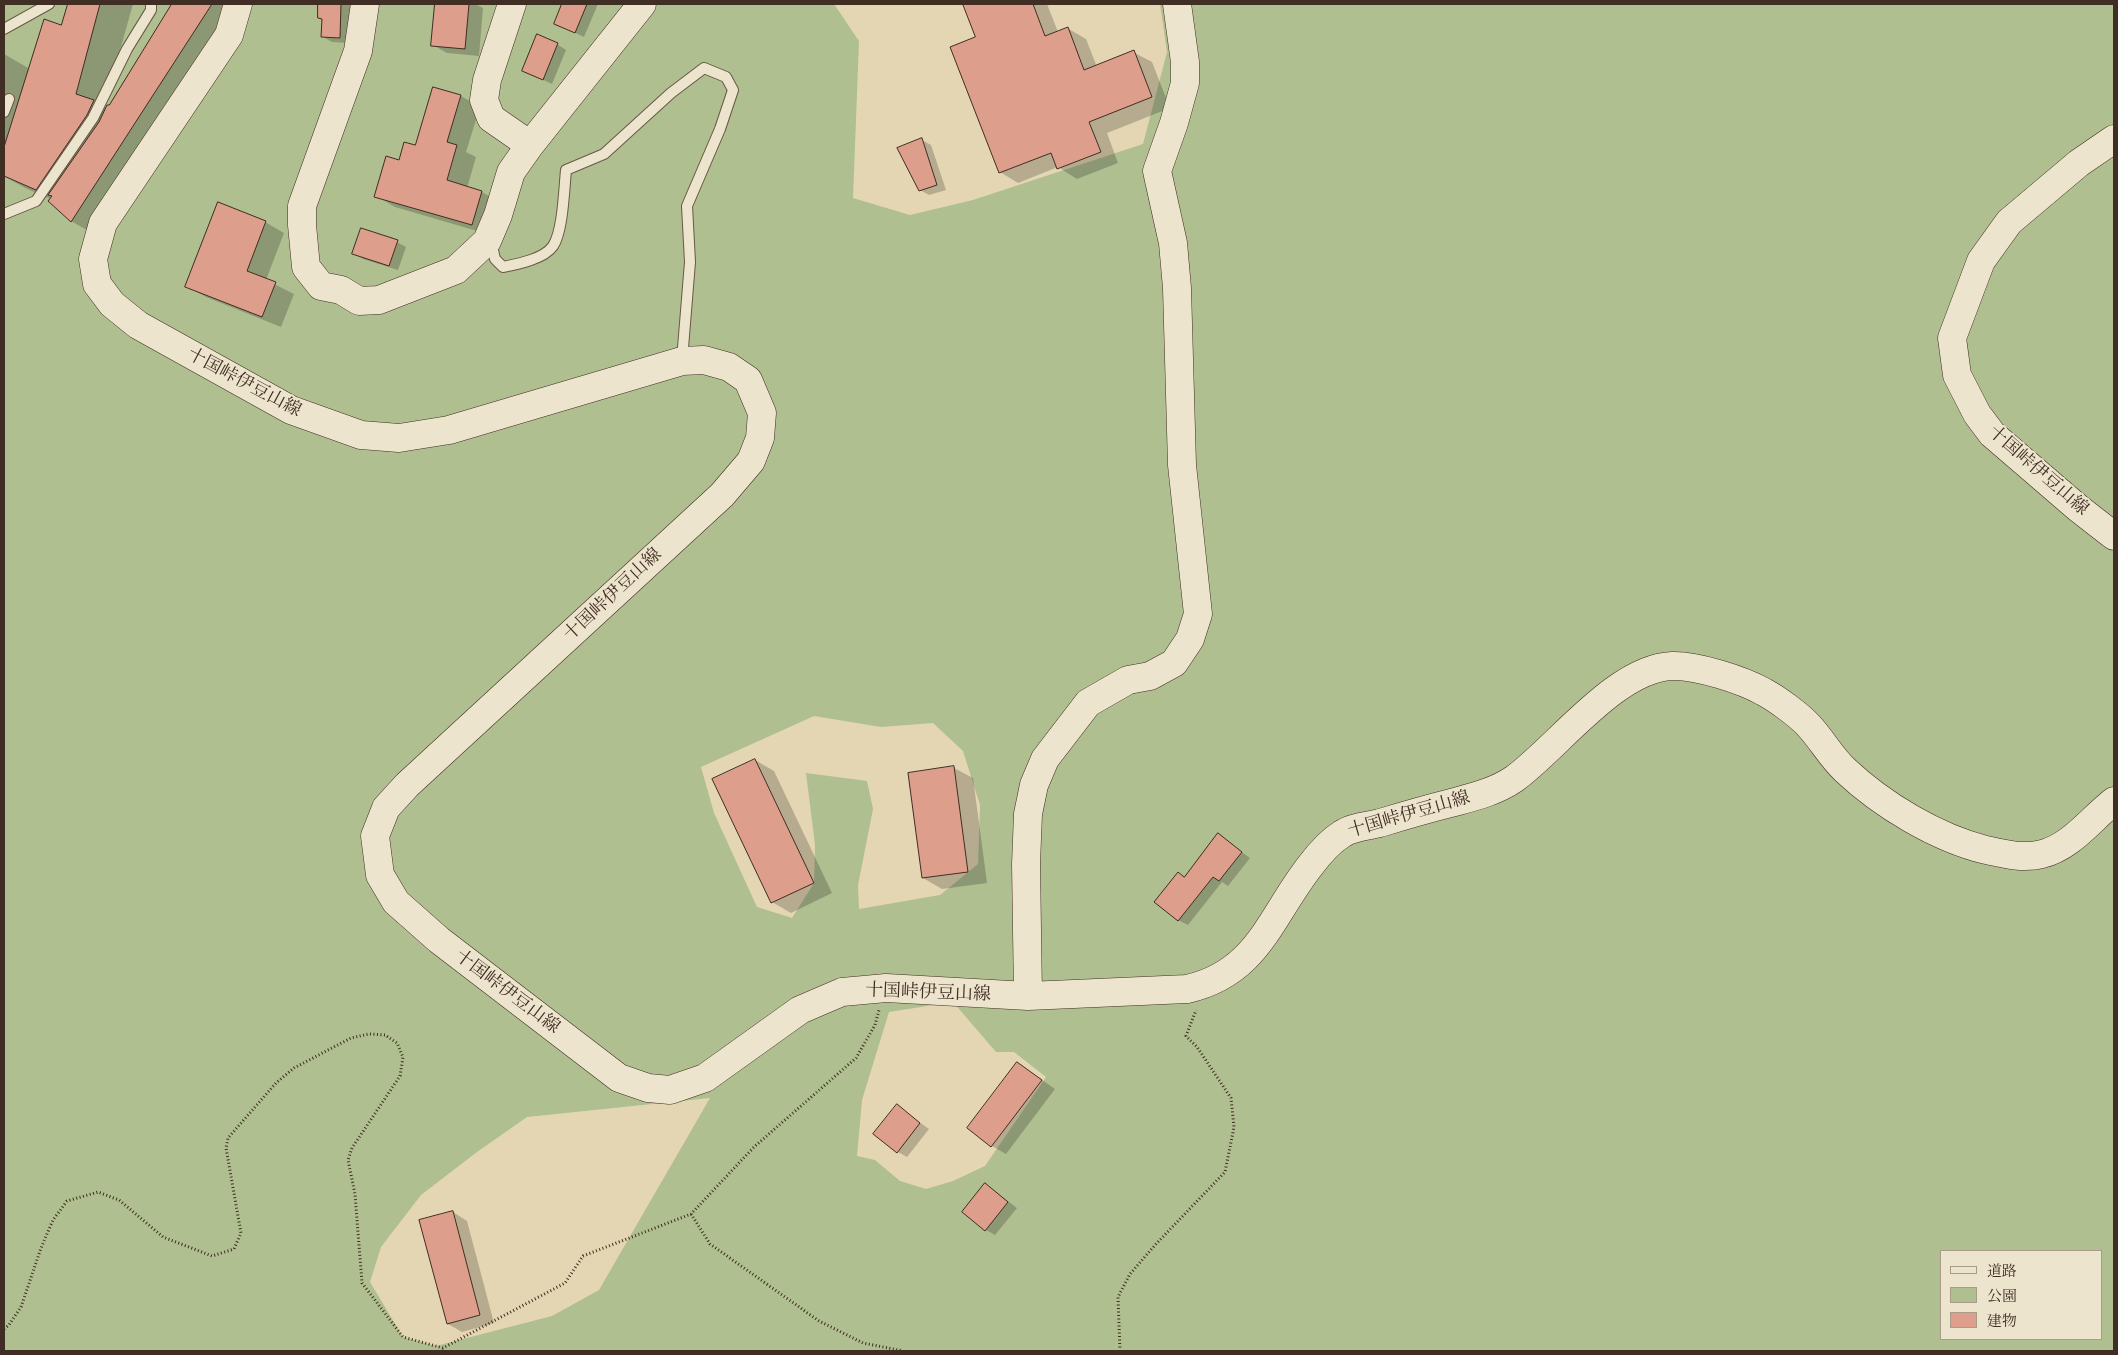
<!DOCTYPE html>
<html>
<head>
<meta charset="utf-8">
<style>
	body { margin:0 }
	#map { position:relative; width:2118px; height:1355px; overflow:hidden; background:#e4d6b2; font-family:Alegreya,"Noto Serif JP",serif }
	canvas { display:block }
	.frame { position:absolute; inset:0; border:5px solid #402d23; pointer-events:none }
	.legend { position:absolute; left:1940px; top:1250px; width:162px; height:90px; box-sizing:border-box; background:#ede4cd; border:1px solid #a89b89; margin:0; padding:6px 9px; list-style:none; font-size:15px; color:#402d23 }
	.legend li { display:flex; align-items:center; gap:10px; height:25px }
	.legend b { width:25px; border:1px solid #a89b89 }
</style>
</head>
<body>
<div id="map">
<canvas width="2118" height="1355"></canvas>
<div class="frame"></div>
<ul class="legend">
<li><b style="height:6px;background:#ede4cd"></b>道路</li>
<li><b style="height:14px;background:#afbf90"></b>公園</li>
<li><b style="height:14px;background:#dd9e8c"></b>建物</li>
</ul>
</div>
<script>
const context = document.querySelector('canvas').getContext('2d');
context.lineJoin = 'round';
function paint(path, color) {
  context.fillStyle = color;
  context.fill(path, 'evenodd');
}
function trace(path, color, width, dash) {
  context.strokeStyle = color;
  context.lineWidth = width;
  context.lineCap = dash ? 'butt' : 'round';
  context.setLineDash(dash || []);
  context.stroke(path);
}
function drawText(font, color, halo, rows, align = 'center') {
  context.font = font + ' Alegreya,"Noto Serif JP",serif';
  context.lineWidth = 4;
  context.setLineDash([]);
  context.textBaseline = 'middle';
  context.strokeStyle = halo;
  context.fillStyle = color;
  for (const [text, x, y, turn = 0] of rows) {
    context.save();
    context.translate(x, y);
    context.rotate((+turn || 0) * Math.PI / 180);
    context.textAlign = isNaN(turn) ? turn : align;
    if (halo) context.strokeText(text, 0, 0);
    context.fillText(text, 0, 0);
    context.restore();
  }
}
const green = new Path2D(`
	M4,4H834L859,41L853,198L910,215L973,200L1143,144L1167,52L1160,4H2114V1351H4ZM814,716L881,727L933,723L963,751L980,805L978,864L940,895L859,909L858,885L873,809L867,781L806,773L815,845L814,883L792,918L757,907L714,813L701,767ZM953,1002L996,1052H1014L1046,1077L985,1166L953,1181L926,1189L900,1181L875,1160L857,1156L862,1100L889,1012ZM710,1098L599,1290L552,1316L436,1346L403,1337L370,1282L381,1247L421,1195L477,1152L527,1117ZM1942,1251H2102V1339H1942Z`);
const shadow = new Path2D(`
	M69,4H133L104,107L107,109L174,4H240L99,237L71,221L51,199L25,188L4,176V54L30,69L62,27Z
	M320,4H350L349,43L332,42L323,37V20L319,18Z
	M436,4H475L483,8L479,56L447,53L433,45Z
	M563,4H598L584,37L555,23Z
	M964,4H1047L1058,32L1067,28L1086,39L1097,67L1133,52L1152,62L1170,108L1107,133L1118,163L1077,179L1058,167L1018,183L1000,172L977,38Z
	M557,44L566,50L552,84L523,70Z
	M461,96L480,107L466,152L476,157L467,188L482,192L501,203L491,235L395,207L376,196L400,161L416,147Z
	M922,140L931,145L946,190L929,195L920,190Z
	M265,222L284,233L266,280L294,294L281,327L206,297L187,286Z
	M397,242L406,247L398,270L363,259L354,253Z
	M755,760L774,771L832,893L791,913L772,902Z
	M954,768L973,778L987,883L942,889L923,878Z
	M1218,835L1250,858L1228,886L1222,882L1188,925L1178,920L1185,878Z
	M1018,1063L1055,1089L1006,1154L992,1146Z
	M897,1106L929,1129L907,1157L898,1152Z
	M985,1184L1017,1208L995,1235L986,1230Z
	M453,1212L467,1221L494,1323L462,1332L448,1324Z`);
const building = new Path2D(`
	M68,4H100L76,94L94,100L87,115L36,190L4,176V147L44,19L61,25Z
	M172,4H212L71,222L48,201L52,196L48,195L99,122L107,105H109Z
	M318,4H341L340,38L321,37L322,19L318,18Z
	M435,4H469L465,49L431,46Z
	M562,4H587L575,33L554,24Z
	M963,4H1033L1045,36L1068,27L1084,70L1134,50L1152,97L1089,122L1101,152L1057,169L1051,153L999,173L950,47L975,37Z
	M537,34L558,43L543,80L522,71Z
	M433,87L461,95L447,142L457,145L447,180L482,191L472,225L374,197L386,156L399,160L404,142L415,145Z
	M922,138L937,185L919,191L897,148Z
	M218,202L266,221L247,271L276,282L262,317L185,287Z
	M361,228L398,240L389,266L352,254Z
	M755,759L814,883L771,903L712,779Z
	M954,766L968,872L922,878L908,773Z
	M1218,833L1242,852L1219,881L1213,877L1178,921L1154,902L1178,872L1184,877Z
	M1017,1062L1042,1080L991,1147L967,1128Z
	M897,1104L920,1123L897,1153L873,1134Z
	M985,1183L1008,1202L985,1231L962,1212Z
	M453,1211L480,1315L447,1324L419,1220Z`);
const path = new Path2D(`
	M691,1214L710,1244L819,1321L863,1343L903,1351
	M4,1329L9,1325L21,1307L41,1248L53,1220L67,1201L98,1192L119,1200L163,1237L212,1256L234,1249L241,1233L226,1148L228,1138L276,1083L294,1068L351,1038L369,1034L385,1035L397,1043L403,1057L400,1076L352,1148L348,1160L355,1194L362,1283L403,1337L443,1348L565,1283L583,1256L691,1214L754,1147L856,1058L875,1025L879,1010
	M1120,1351L1118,1297L1130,1274L1156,1244L1225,1172L1234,1127L1231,1098L1197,1047L1186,1036L1196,1010`);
const lane = new Path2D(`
	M4,29L49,4
	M4,112L9,99
	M4,214L36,201L93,118L127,49L151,10V4
	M491,241L495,259L503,267C518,264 544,259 553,246C563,231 564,190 566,170L604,154L671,93L704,68L726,77L733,90L720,129L687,206L690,262L682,360`);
const secondary = new Path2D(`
	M238,4L229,35L103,223L93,259L97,284L112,304L138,325L291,410L361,435L399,438L449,430L682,361L704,360L729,367L748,380L762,413L760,438L751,461L722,495L407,785L386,808L375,836L380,875L396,902L439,940L619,1078L648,1088L670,1090L705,1078L800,1010L842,992L886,988L1028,996L1187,989C1258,973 1270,917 1310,866C1319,854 1329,842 1342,834C1352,827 1368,826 1380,823C1403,816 1427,809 1451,803C1473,797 1495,792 1514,779C1558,747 1616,668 1672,666C1696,665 1743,680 1764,692C1777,699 1799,715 1809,726C1822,740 1831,757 1845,770C1882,805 1937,838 1986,850C2004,854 2024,859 2042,854C2071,847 2091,819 2114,801
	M365,4L358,51L302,206V225L306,267L321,286L341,290L359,301L379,300L456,270L487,241L498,215L511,172L530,145L642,4
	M512,4L487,80L484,100L491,118L530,145
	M2114,139L2079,163L2009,222L1981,261L1952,338L1957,375L1977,414L1992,434L2078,508L2114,536
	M1028,996L1026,864L1028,814L1034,785L1045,759L1088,703L1128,680L1150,676L1174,663L1190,639L1198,614L1182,465L1177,288L1173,243L1157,171L1174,123L1185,83V62L1177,4`);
const streetNames = [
	["十国峠伊豆山線",244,383,28],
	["十国峠伊豆山線",2038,471,41],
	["十国峠伊豆山線",613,595,-43],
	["十国峠伊豆山線",1409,815,-16],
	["十国峠伊豆山線",507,992,37],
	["十国峠伊豆山線",928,993,2]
];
paint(green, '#afbf90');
paint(shadow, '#0003');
paint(building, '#dd9e8c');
trace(building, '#402d23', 1);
trace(lane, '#695747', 12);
trace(secondary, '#402d23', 29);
trace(path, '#402d23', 3, [1, 2.5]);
trace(lane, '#ede4cd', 10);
trace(secondary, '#ede4cd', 28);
drawText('18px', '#402d23', '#ede4cd', streetNames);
</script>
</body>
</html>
